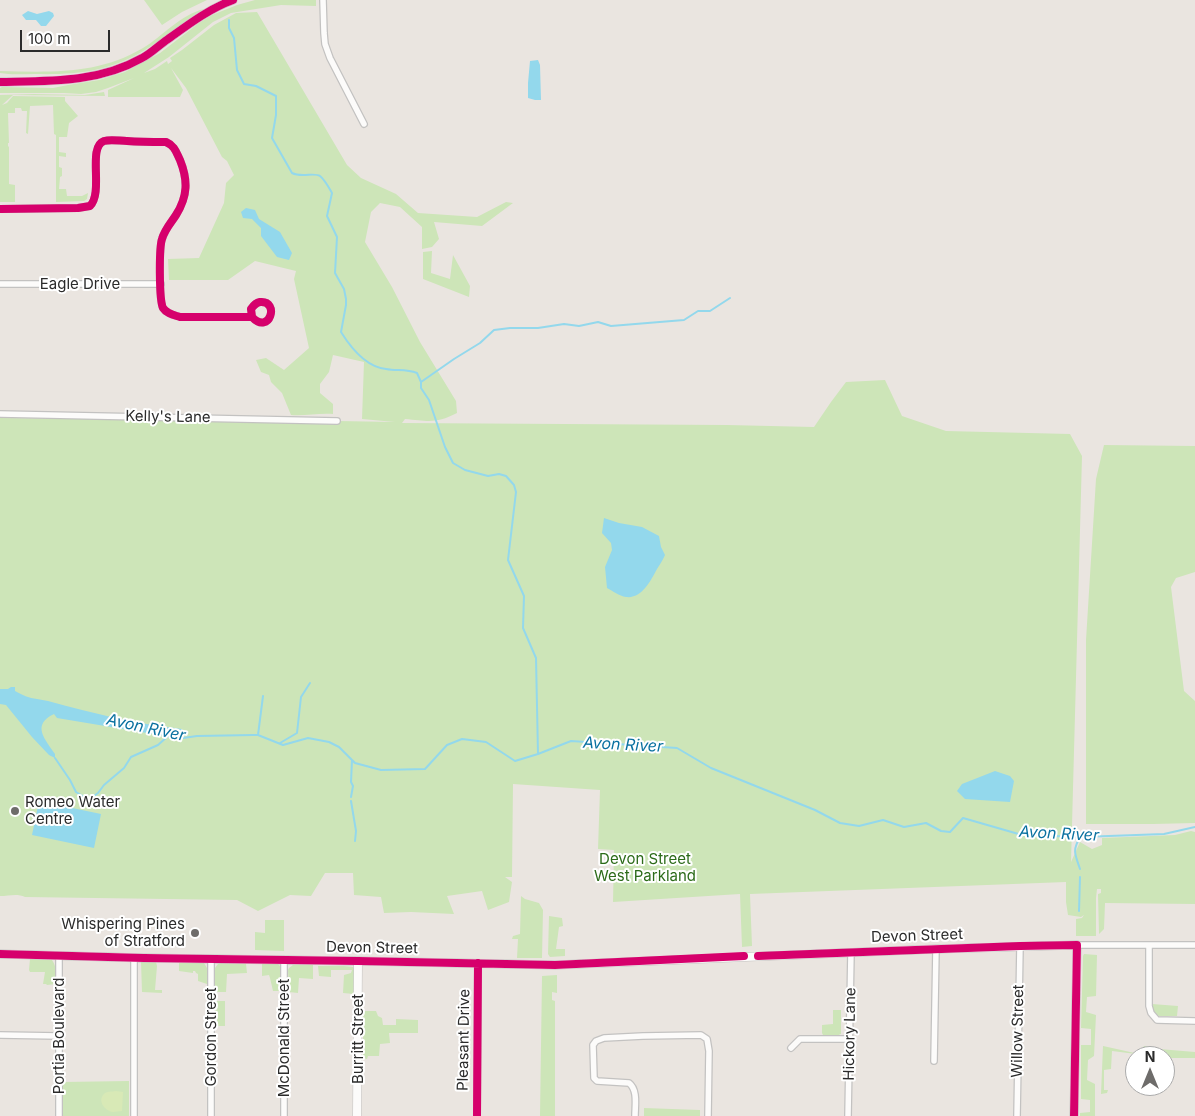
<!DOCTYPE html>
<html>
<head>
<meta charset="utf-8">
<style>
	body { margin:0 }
	#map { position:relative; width:1195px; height:1116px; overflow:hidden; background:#eae5e0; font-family:Inter,sans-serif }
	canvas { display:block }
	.north { position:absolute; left:1125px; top:1046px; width:50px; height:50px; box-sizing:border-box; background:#fff; border:1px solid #aaa; border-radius:50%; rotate:0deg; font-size:14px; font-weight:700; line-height:20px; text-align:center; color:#2b2b2b }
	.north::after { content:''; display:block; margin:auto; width:18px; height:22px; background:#6e6c6a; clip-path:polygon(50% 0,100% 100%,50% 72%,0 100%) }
	.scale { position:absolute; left:20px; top:30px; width:90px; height:22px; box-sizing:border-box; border:2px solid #2b2b2b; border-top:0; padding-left:6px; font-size:15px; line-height:18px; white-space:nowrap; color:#2b2b2b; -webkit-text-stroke:4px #fff; paint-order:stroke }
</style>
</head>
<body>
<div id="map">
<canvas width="1195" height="1116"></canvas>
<div class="north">N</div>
<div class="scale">100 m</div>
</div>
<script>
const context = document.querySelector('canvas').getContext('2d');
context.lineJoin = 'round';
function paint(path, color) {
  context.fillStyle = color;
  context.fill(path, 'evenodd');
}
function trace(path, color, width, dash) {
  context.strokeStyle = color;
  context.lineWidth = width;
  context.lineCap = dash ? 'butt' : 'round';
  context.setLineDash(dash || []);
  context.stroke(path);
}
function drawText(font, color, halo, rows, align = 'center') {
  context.font = font + ' Inter,sans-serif';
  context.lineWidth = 4;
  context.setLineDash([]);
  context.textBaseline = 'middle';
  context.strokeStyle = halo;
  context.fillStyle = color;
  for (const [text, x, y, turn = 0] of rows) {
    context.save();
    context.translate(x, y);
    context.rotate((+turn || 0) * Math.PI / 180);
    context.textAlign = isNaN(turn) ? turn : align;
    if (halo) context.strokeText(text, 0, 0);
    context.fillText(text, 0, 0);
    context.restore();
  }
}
const green = new Path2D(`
	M144,0H207L182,12L162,25Z
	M255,0H316V6L281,5L231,13L213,22L169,57L144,73L155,69L167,61L168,64L172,61L170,58L182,50L214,25L236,13L257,12L347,165L361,178L396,194L418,213L477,217L506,202L513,203L482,226L434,222L439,239L432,247L422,249V227L400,207L380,203L371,212L365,242L392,287L420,342L456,401L457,413C436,424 428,421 405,419L402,423L727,425L814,427L831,402L846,382L885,380L902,416L946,431L1070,434L1082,456L1071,862L1080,842L1092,849L1102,845V838L1175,835L1191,831L1195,832V904L1105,903L1104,929L1099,934L1098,894L1101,893V889H1097L1096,898V936H1076V919L1082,918L1084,915L1081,917L1068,915L1066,902V882L750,894L752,946L742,947L740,894L613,902L614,850L598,849L600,790L513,784L512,877H505L512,882L509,902L488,910L482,891L447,896L454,914L411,912L384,913L381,897L354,895L353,873H325L311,896L290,895L258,911L237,900L25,897C17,893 9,896 0,896V418L337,422V421L395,422L362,419L364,362L333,355L329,372L320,384V393L333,404V414C319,413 305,416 291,415L282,393L271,382L269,375L261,372L256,360L266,358L284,370L309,348L294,279L296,271L255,261L228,280H169L168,259L199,258L224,203L226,183L234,175L227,161L222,157L186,88L171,68L183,90L180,97H108V90L134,78L108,88L96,92L81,94L64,93H0V88L2,87L53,88L68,85L99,80L125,72L160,53L199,23L212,15L237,5Z
	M204,9C183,21 165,38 145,50C109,72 75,75 34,74C23,74 11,75 0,73V71C50,72 98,75 143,48C163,36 180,15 204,9Z
	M104,92L105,96L13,95L2,105L7,103L13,96L65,97V101L78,116L69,123L67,137H59V152L66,153V157L59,156V167L62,168V176L60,177L59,189H66L67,196H82L88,193L87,199L84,201L56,202V135L54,134L53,105L30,106L28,134L26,133L27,111H22L21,108H15V113H8L9,143H8V146L9,147V184L15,185V202H0V95L34,94L85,95Z
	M432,251L431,273L450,279L453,255L470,286L469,297L423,279V252Z
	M1104,445L1195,446V572L1176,578L1171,587L1184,691L1195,701V823L1153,824H1086V640L1096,479Z
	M521,896L525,899L539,903L543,910L542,958H517L518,939H512L513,936L520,934Z
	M549,916L562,918L563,926L559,927L556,949H565V956L550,957L548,954Z
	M265,920H284V951L255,950V932L265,933Z
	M1084,954L1097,955L1096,996L1087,997L1086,1012L1096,1015L1094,1056L1088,1060L1087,1080L1095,1084V1116H1080V1113L1090,1112V1100L1081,1099V1045H1091V1029L1081,1028L1083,956Z
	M30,959L52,960C57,967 56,976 56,984L47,985L46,984H43L45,972H30L29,970Z
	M141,962H156L157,966L155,990H162V993L142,992Z
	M179,962L204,963L207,968V984L198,981V974L196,973L195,971H193V973L179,971Z
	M221,963L246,964L247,973L227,974L226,992H215V968L218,964Z
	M262,964H278L282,968L281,991H273L270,978L269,975L262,976Z
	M293,965H313V979L299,978L298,993L289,992L288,970L289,968Z
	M318,966H344L353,967L355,970V993L354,994L343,993L344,975L351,973L352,970H331V977L319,976Z
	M557,975V993L552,992V1000L555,1001V1116H540L542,976Z
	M215,1001H225V1026H215Z
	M1152,1004L1178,1006L1177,1016H1159L1153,1013Z
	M833,1010H841V1034L836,1036L823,1035L822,1033V1025L833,1024Z
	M363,1011H376L378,1016L382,1018L383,1025H396V1019L418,1020V1033H389L390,1043L380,1044L379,1056H368L367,1059L363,1058Z
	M1103,1046L1139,1054L1144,1046L1159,1049L1195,1052V1058H1165V1070V1056H1137L1136,1054L1112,1051L1111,1069L1104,1070V1090H1108L1107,1093L1101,1094Z
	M129,1081V1116H63V1082Z
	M644,1108L700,1110V1116H644Z`);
const pitch = new Path2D(`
	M116,1091L123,1092L122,1111C119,1111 116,1112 113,1112C105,1111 97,1101 104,1094C106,1091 112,1092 116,1091Z`);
const water = new Path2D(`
	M28,11L37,14L49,11L53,13L54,16L46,26H41L36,20H26L22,15Z
	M538,60L540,65L541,100H535L528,98V83L530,61Z
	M246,208L255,210L259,219L280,232L292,253L289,260L277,257L261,236V228L252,219L243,218L241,212Z
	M604,518L619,523L642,527L659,536L661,547L665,555C663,560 660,564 657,569C651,580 642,599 626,597C619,596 613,591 607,588L605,567L612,550L611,543L602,533Z
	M11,687H15V691C22,695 29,698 37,699C41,700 44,700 48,701C92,713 136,724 182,729L183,738L165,736L57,718L54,714C31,725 45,739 55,754V758L49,755L32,737L6,705L0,704V689H8Z
	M995,771L1010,776L1014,781L1010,802L965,799L957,791L962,784Z
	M39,801L101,814L94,848L32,835Z`);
const stream = new Path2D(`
	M229,20V28L234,38L237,70L244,84L256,86L276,96V115L272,138L292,173C302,178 314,172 320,176C325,180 329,188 332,193L327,216L337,237L335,273L344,289L346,299V305L341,332C351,348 366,367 386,369C397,371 406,369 417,373L421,382V388L429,400L445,447L453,463L465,470L488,476L499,474L506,476L514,485L516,492L508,560L524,596L523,628L536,658L538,754
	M421,382L454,359L480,343L494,330L510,328H538L564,324L579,326L598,322L611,326L684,320L698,311H710L730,298
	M258,735L263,696
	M182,737L183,738L197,736L253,735H258L283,745L308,738L329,742L339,747L355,763L381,770L425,769L447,745L462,739L486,742L515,761L538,754L571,741L677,748L711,768L815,810L840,823L859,826L883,820L904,827L926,823L941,831L950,832L963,818L1022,835L1081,837L1164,834L1195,827
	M280,743L297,733L301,697L310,683
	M55,758L70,780L76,792L86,798H91L98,793L104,785L124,768L131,757L158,745L168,736
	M351,797L353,786L351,782L352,760
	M351,801L356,831L355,841
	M1080,869C1075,854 1072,851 1080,837
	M1079,911L1080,877`);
const minor = new Path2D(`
	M323,0L324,33L325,44L330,58L364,124
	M0,209L78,208L90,206C104,192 87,147 104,141C111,139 120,141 127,141C140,142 153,142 166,142C175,146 176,152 180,160C188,180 188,196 176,215C171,223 165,229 162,239C159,248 159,300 163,308C167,314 174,315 180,317H252C270,336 280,300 260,302C255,303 253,306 251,309L252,317
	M0,284H161
	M0,414L337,421
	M1077,945H1195
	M1149,945V1006L1151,1013L1157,1020L1195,1021
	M59,956V1116
	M134,958V1116
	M211,959V1116
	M0,1035L59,1036
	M791,1048L800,1039H849
	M934,1061L936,949
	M284,1116V960
	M477,1116L478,963
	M635,1116C635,1105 638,1090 629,1083L597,1081L594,1078L593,1045L596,1041L604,1038L643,1036L701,1035L707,1039L709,1051L708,1116
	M848,1116L851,952
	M1017,1116L1020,946`);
const tertiary = new Path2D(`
	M0,82C49,81 98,83 142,58C150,54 157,47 164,42C185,27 208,9 233,0
	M0,954L144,958L358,961L555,965L936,949L1077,945L1074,1116
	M357,1116L358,961`);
const cycleway = new Path2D(`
	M0,82C49,81 98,83 142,58C150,54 157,47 164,42C185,27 208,9 233,0
	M0,209L78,208L90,206C104,192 87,147 104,141C111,139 120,141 127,141C140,142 153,142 166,142C175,146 176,152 180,160C188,180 188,196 176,215C171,223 165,229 162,239C159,248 159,300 163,308C167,314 174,315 180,317H252C270,336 280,300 260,302C255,303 253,306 251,309L252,317
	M0,954L144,958L358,961L555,965L744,956
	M758,956L1020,946L1077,945L1074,1116
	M477,1116L478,963`);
const markers = [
	[15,811,5,"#6e6c6a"],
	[195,933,5,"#6e6c6a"]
];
const streetNames = [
	["Eagle Drive",80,284],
	["Kelly's Lane",168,417,1],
	["Devon Street",917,936,-2],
	["Devon Street",372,948,1],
	["Willow Street",1018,1031,-89],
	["Hickory Lane",850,1034,-89],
	["Portia Boulevard",59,1036,-90],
	["Gordon Street",211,1037,-90],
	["McDonald Street",284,1038,-90],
	["Burritt Street",358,1039,-90],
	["Pleasant Drive",464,1040,-89]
];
const poiNames = [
	["Romeo Water",25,802],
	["Centre",25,819],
	["Whispering Pines",185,924,"right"],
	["of Stratford",185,941,"right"]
];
const parkNames = [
	["Devon Street",645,859],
	["West Parkland",645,876]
];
const waterNames = [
	["Avon River",146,728,12],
	["Avon River",623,745,3],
	["Avon River",1059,834,3]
];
paint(green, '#cde5b8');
paint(pitch, '#d8e9b6');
paint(water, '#93d8ec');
trace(stream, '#93d8ec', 2);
trace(minor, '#c3c2c1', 8);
trace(tertiary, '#c3c2c1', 9);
trace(minor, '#fcfbfa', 5.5);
trace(tertiary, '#fcfbfa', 8);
trace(cycleway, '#d6006c', 8);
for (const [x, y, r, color] of markers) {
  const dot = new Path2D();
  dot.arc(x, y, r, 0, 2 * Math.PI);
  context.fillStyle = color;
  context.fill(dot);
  trace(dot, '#fff', 2);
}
drawText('15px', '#2b2b2b', '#fff', streetNames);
drawText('15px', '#2b2b2b', '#fff', poiNames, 'left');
drawText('15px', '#2c6b19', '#fff', parkNames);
drawText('italic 16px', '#0a71a0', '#fff', waterNames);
</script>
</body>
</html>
